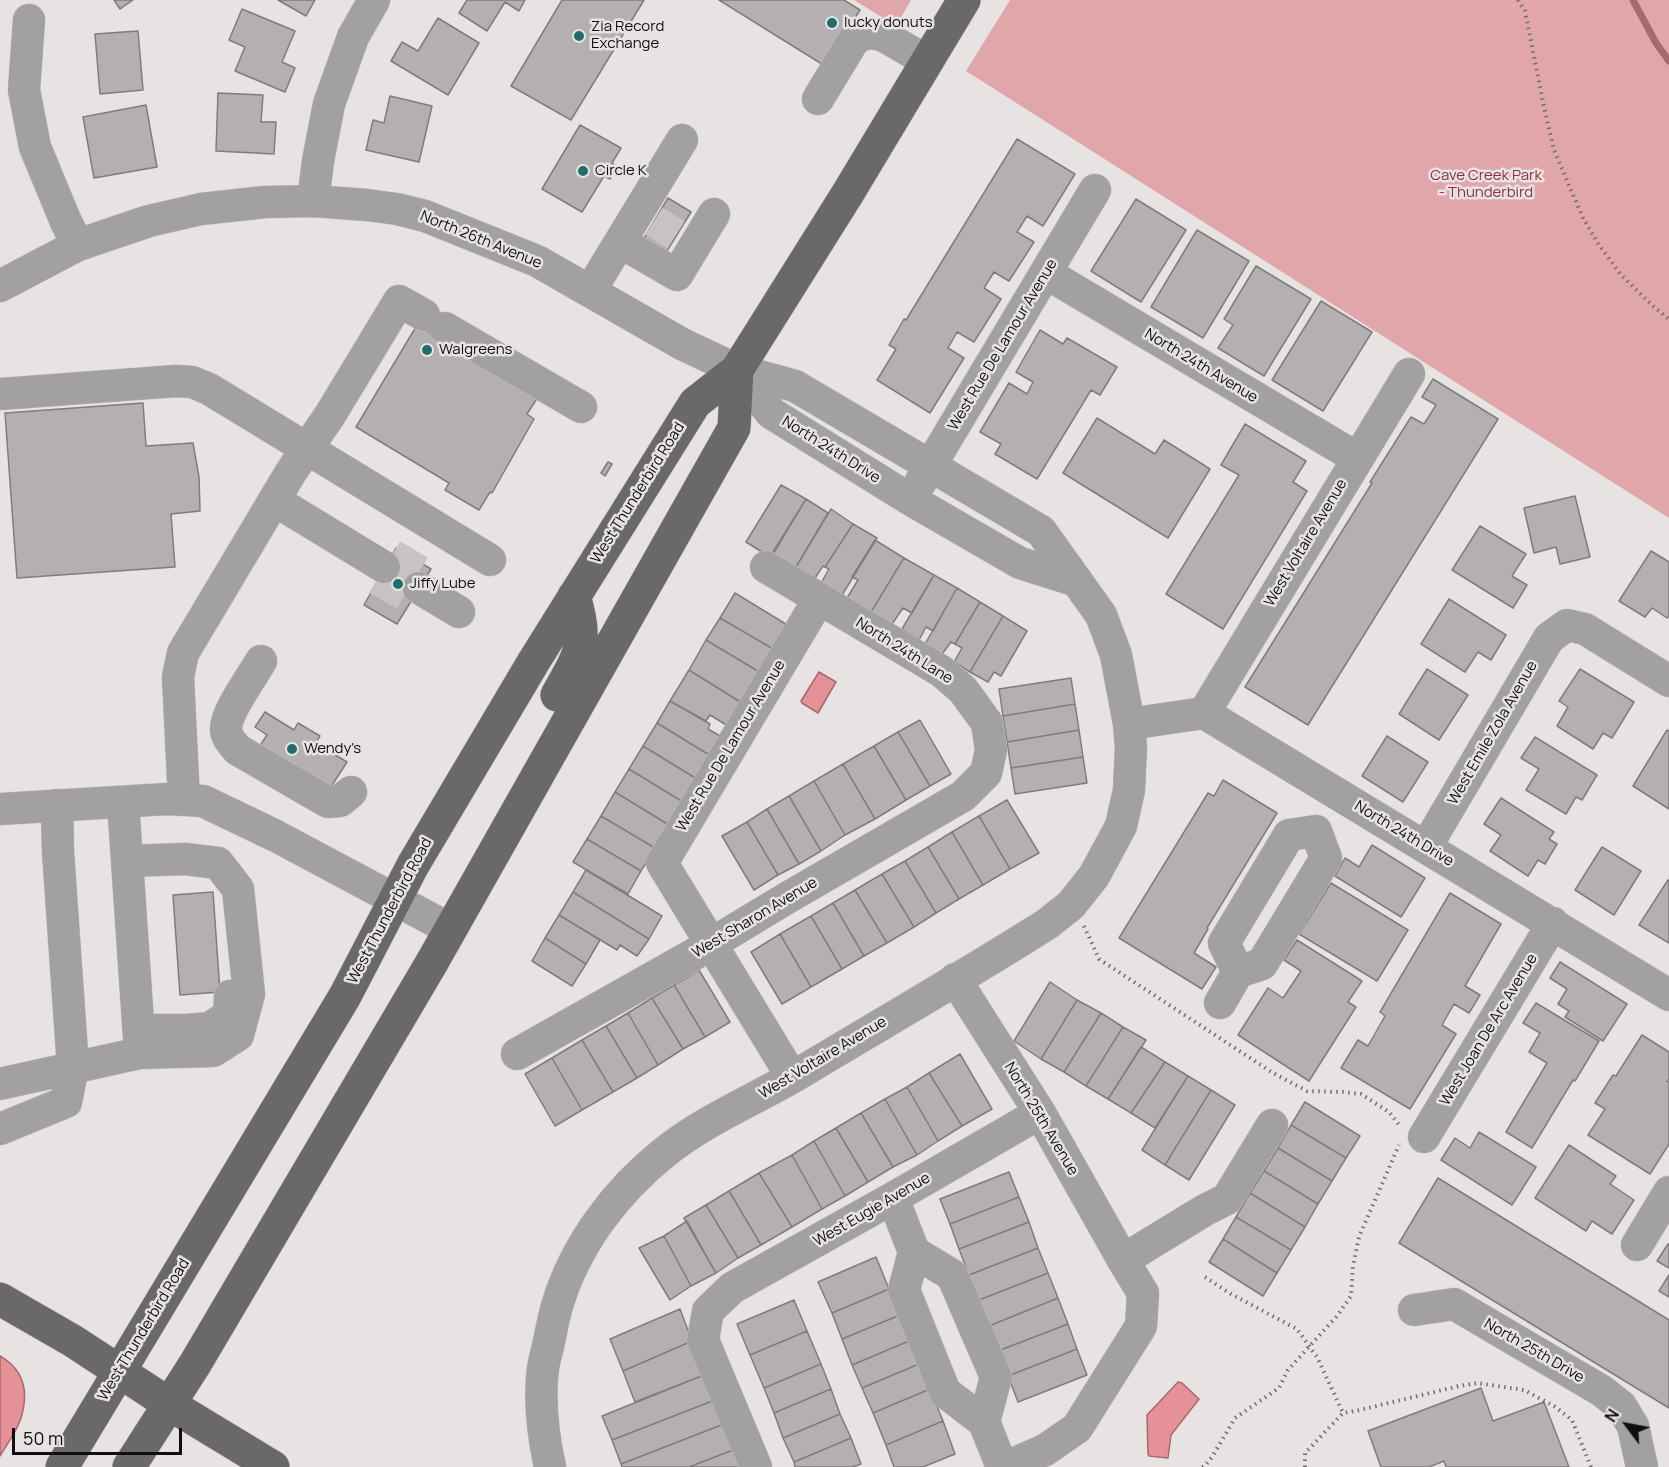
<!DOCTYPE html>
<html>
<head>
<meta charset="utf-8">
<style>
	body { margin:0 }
	#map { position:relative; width:1669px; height:1467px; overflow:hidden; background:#e7e3e3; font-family:Manrope,sans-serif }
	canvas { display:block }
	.north { position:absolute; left:1597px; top:1395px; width:60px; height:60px; -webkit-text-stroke:4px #e7e3e3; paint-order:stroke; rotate:302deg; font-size:16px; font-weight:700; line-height:24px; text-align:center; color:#100e0e }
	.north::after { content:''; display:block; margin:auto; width:21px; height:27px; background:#100e0e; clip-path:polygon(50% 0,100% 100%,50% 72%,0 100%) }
	.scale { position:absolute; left:12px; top:1428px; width:170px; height:27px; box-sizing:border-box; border:3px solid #100e0e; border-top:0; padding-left:8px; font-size:18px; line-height:21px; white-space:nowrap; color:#100e0e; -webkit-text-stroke:4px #e7e3e3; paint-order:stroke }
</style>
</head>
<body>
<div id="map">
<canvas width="1669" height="1467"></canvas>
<div class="north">N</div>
<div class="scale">50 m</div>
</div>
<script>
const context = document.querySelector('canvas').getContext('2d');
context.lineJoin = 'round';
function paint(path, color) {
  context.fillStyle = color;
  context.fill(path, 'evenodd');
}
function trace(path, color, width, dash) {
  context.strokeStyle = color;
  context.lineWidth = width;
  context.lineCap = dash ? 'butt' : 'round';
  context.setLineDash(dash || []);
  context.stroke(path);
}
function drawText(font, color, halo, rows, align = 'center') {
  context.font = font + ' Manrope,sans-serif';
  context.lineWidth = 5;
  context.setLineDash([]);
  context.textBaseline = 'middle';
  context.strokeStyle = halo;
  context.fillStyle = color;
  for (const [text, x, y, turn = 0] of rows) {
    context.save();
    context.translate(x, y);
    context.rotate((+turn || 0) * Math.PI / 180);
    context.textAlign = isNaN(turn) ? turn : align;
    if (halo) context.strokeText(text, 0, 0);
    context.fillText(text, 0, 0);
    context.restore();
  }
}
const green = new Path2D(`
	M854,0H911L896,26Z
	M1010,0H1669V518L966,71Z`);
const water = new Path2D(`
	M819,672L836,682L818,713L802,703L801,701Z
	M0,1356C24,1370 29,1392 21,1418C17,1431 7,1444 0,1456Z
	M1178,1382L1182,1383L1199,1399L1171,1435L1168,1458L1149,1456L1148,1454L1147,1415Z`);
const stream = new Path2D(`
	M1633,0L1656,43L1669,61`);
const building = new Path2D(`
	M114,0H133L120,9Z
	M278,0H315L306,16Z
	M467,0H525L519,11L505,2L487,31L459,13Z
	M562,0H644L571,120L511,86Z
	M719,0H844L860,10L825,66Z
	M242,9L295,31L282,62L295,68L285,92L235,71L245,47L229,40Z
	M438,18L479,43L448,95L391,61L402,42L418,51Z
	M138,31L143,90L100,94L95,34Z
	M218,93L263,95L261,122H276L274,154L216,151Z
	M390,96L432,106L419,162L366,150L373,120L384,123Z
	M146,105L157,167L94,178L83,117Z
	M580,125L621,148L612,163L617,167L610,179L604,176L582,212L542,189Z
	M1017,139L1075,174L1043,226L1027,216L1017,232L1034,242L1009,281L994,272L984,288L1001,299L974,342L957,332L948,348L964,358L930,413L877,380L896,349L889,345L904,319L906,320Z
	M668,198L691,212L662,259L640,245Z
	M1136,199L1186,230L1141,302L1091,271Z
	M1197,230L1249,261L1203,338L1151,307Z
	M1256,266L1311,299L1264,376L1218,348L1233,325L1224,319Z
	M1321,301L1372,332L1323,411L1272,380Z
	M417,325L538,397L527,414L534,419L492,493L490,492L479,510L445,490L449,483L356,427Z
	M1040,330L1063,344L1067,338L1117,367L1100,395L1091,390L1037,479L995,454L1001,444L980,432L1009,383L1027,394L1033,382L1016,372Z
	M1433,379L1498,419L1308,725L1245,687L1372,483L1370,482L1411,417L1424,424L1436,405L1422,397Z
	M143,403L146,446L193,443L199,477L200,511L171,514L175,567L17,578L5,413Z
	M1097,418L1155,454L1164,440L1210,469L1168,538L1063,473Z
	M1245,424L1306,461L1293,482L1307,491L1223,629L1166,594L1239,475L1221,465Z
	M608,462L612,464L605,476L601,473Z
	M781,485L806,499L770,557L746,542Z
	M1575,496L1590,557L1560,564L1556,547L1534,553L1524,508Z
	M806,499L828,513L796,567L773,554Z
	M831,509L853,524L825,567L823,566L815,578L796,567Z
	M853,524L877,538L842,595L821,583L829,569L825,567Z
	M1480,526L1526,554L1512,576L1527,585L1513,608L1452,570Z
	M875,540L904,558L871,612L847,598L858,580L852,577Z
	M396,548L431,569L397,624L364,605Z
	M1651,551L1669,562V616L1667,618L1652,608L1645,617L1619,601Z
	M904,558L934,575L912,613L903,608L892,624L871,612Z
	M934,575L957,588L933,631L926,627L919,640L902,629Z
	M957,588L980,602L955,644L951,642L942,654L925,644Z
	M735,593L789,626L775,650L720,618Z
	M1449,599L1506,635L1491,660L1478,652L1465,672L1421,644Z
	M980,602L1003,616L970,672L954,662L962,648L955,644Z
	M1003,616L1027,631L1001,676L994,672L988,682L970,672Z
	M720,618L775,650L761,673L706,640Z
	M706,640L761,673L742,703L689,670Z
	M1427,669L1468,695L1439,740L1399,714Z
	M1580,669L1634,702L1612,738L1603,733L1593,749L1557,726L1568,707L1559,701Z
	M689,670L742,703L728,726L710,715L706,721L670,701Z
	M1071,678L1075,704L1003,716L999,689Z
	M670,701L710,724L708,729L722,737L711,756L657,723Z
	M1075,704L1079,730L1007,742L1003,716Z
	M265,712L294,730L298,723L320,736L316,743L347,762L327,793L254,755L267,735L255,727Z
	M920,720L951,774L930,786L898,732Z
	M657,723L711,756L697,779L643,746Z
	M1079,730L1083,757L1011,768L1007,742Z
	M1667,730L1669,731V809L1633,786Z
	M898,732L930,786L906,800L874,746Z
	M1387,736L1428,762L1403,802L1362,776Z
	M1535,737L1597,775L1582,800L1576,797L1566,814L1526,790L1539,769L1521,758Z
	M643,746L697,779L683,802L629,769Z
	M874,746L906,800L875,819L843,764Z
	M1083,757L1087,783L1015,794L1011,768Z
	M843,764L875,819L845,835L814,781Z
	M629,769L683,802L669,825L615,792Z
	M1223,780L1277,813L1207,928L1208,929L1194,953L1216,967L1202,989L1119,938L1208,793L1214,796Z
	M814,781L845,835L821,851L789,796Z
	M615,792L669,825L655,848L601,816Z
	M789,796L821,851L799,864L767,809Z
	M1501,798L1554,832L1549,839L1557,844L1545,864L1538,860L1528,876L1490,851L1501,835L1484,824Z
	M1007,800L1039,853L1010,869L979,816Z
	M767,809L799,864L778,875L747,822Z
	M601,816L655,848L641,871L587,839Z
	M979,816L1010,869L983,885L952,832Z
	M747,822L778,875L754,890L722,836Z
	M952,832L983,885L959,899L928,847Z
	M587,839L641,871L628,894L573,862Z
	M1372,845L1425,878L1401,917L1335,876L1345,858L1359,867Z
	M928,847L959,899L936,913L905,861Z
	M1602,847L1641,871L1614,915L1575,890Z
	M905,861L936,913L914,927L882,874Z
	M586,870L662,916L649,939L573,892Z
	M882,874L914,927L887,943L855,890Z
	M1668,880H1669V943L1639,925Z
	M1331,883L1408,930L1377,981L1299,934Z
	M855,890L887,943L864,956L833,903Z
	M213,892L220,992L180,995L173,895Z
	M573,892L649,939L637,956L620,945L617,950L559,915Z
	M1450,893L1501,924L1465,986L1480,995L1469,1013L1454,1004L1442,1025L1456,1034L1410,1109L1341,1068L1358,1040L1368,1046L1385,1016L1380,1012Z
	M833,903L864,956L842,969L811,916Z
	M559,915L600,940L586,964L545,938Z
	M811,916L842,969L811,987L780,934Z
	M780,934L811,987L782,1004L751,952Z
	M545,938L586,964L572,986L532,961Z
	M1297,940L1362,981L1348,1002L1356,1007L1309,1081L1238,1035L1268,988L1283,998L1301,971L1284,960Z
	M1560,962L1627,1004L1603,1041L1565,1017L1569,1011L1558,1004L1567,989L1550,978Z
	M699,970L730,1022L705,1037L674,985Z
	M1050,982L1077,1000L1041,1059L1014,1041Z
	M674,985L705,1037L683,1049L652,998Z
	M652,998L683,1049L658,1065L628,1013Z
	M1077,1000L1101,1013L1064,1072L1041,1059Z
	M1536,1003L1599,1041L1575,1081L1573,1080L1532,1148L1506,1132L1547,1063L1529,1052L1540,1033L1523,1023Z
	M628,1013L658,1065L637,1078L606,1026Z
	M1101,1013L1123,1027L1086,1086L1064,1072Z
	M606,1026L637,1078L613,1092L582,1040Z
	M1123,1027L1146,1040L1108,1099L1086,1086Z
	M1642,1035L1669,1052V1079L1667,1081L1669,1082V1144L1650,1174L1588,1135L1605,1109L1595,1103L1613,1075L1616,1076Z
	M582,1040L613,1092L582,1110L552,1058Z
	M1141,1047L1165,1062L1131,1113L1108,1099Z
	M960,1054L992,1109L962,1126L929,1073Z
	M552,1058L582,1110L555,1126L525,1074Z
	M1165,1062L1188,1076L1155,1128L1131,1113Z
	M929,1073L962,1126L938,1141L907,1087Z
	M1188,1076L1211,1090L1165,1165L1142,1150Z
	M907,1087L938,1141L917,1155L885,1099Z
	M1211,1090L1235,1105L1189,1180L1165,1165Z
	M885,1099L917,1155L893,1167L861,1113Z
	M1305,1102L1360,1136L1346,1158L1291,1125Z
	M861,1113L893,1167L868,1182L836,1128Z
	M1291,1125L1346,1158L1332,1181L1278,1148Z
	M836,1128L868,1182L845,1196L814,1141Z
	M1479,1132L1536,1167L1512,1205L1441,1160L1455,1138L1470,1148Z
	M814,1141L845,1196L822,1209L792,1155Z
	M1569,1145L1616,1176L1610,1184L1634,1200L1612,1234L1592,1221L1586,1231L1535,1198Z
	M1278,1148L1332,1181L1318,1204L1264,1171Z
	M792,1155L822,1209L792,1227L759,1173Z
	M1264,1171L1318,1204L1305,1227L1250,1193Z
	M1009,1172L1019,1197L950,1224L940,1199Z
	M759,1173L792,1227L761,1245L729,1191Z
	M1438,1178L1669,1320V1408L1399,1243Z
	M729,1191L761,1245L738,1258L706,1205Z
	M1250,1193L1305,1227L1291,1250L1236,1217Z
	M1019,1197L1029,1222L959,1249L950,1224Z
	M706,1205L738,1258L716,1273L684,1218Z
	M1236,1217L1291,1250L1277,1273L1223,1239Z
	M687,1221L716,1273L691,1286L664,1236Z
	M1029,1222L1038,1248L969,1275L959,1249Z
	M664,1236L691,1286L670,1300L639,1248Z
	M1223,1239L1277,1273L1263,1296L1209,1262Z
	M1668,1244H1669V1268L1657,1261Z
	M1038,1248L1048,1273L979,1300L969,1275Z
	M876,1257L889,1289L832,1313L818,1282Z
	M1048,1273L1058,1298L989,1326L979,1300Z
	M1669,1275V1297L1659,1291Z
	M889,1289L900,1315L842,1339L832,1313Z
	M1058,1298L1068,1324L998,1351L989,1326Z
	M794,1300L807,1331L750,1355L737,1324Z
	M680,1309L692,1341L623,1371L610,1339Z
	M900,1315L909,1341L852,1365L842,1339Z
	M1068,1324L1077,1349L1008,1376L998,1351Z
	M807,1331L821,1364L764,1388L750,1355Z
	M692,1341L704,1375L635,1402L623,1371Z
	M909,1341L919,1364L862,1388L852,1365Z
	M1077,1349L1087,1375L1018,1402L1008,1376Z
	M821,1364L831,1389L774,1413L764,1388Z
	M919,1364L930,1389L873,1413L862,1388Z
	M704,1375L715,1400L612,1440L602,1416Z
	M1481,1388L1493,1421L1544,1402L1569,1467H1446L1444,1461L1429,1467H1381L1368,1431Z
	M831,1389L840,1414L783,1438L774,1413Z
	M930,1389L943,1421L886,1445L873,1413Z
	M715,1400L724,1424L621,1464L612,1440Z
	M840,1414L851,1438L794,1462L783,1438Z
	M943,1421L955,1454L923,1467H894L886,1445Z
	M724,1424L733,1450L689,1467H622L621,1464Z
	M851,1438L861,1464L853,1467H795L794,1462Z
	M733,1450L740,1467H689Z`);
const minorTunnel = new Path2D(`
	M654,221L676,235
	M392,555L427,576
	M377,579L413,599`);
const path = new Path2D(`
	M1518,0L1525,11L1544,107L1554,150L1583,218L1599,245L1621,275L1653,306L1669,319
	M1084,926L1099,959L1273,1073L1307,1091L1343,1092L1361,1094L1389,1112L1400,1126
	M1205,1277L1231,1294L1297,1329L1317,1357L1343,1413
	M1202,1467L1205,1466L1212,1457L1235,1418L1279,1388L1288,1370L1337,1316L1351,1296L1353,1266L1359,1237L1399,1145
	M1305,1467V1453L1343,1413L1360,1410L1459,1386L1477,1383L1524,1390L1554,1406L1572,1420L1591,1467`);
const minor = new Path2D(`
	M29,20L24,90L35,147L66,222L78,245
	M818,99L855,38L868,33L882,35L927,61
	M313,201L318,161L329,104L353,37L374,0
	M620,242L677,275L714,214
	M1046,273L1357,458
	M0,286L78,245L149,221L201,209L265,202L313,201L367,205L397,209L425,216L537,261L682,344L737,370L795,386L1041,531L1101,615L1116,655L1129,724L1131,747L1129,790L1121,826L1094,876L1071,905L1047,924C965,976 881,1024 798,1074C754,1100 705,1120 665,1152C616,1191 575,1245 557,1306C554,1316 552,1327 550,1337C548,1347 545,1357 543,1368C539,1400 543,1435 550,1467
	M590,291L682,140
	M445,328L581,407
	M737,370L771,413L911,500L1020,563L1077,581
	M0,394L176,381L192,382L209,389L490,560
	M920,483L1095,190
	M274,500L384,567
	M419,588L459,612
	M261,661C252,677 225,713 226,730C227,739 233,744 238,750L328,802L340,801L351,792
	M1204,713L1409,374
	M1129,724L1204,713L1669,995
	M184,800L178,677L183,653L291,472L330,415L399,301L424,315
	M123,802L140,1052
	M0,809L167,799L203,801L276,836L450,929
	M1426,847L1549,638L1567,625L1585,629L1669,681
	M1238,972L1224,943L1289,835L1316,831
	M955,979L1040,1113L1123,1260
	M1220,1003L1238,972L1262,964L1326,858L1316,831
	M139,1030H187L210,1028L229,1015L230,996
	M517,1054L691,956L787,898L963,796L986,773L991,750L987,723L963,690L941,671L766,567
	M792,1077L662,863L819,599
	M0,1084L140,1053L213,1051L238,1035L249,994L238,889L218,863L185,859L127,861
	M0,1129L66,1102L73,1067L58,852L57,805
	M1424,1137L1553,923
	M893,1198L914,1252L904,1290L945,1392L984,1422L1002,1467
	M1637,1245L1669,1192
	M914,1252L952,1275L996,1377L984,1422
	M1414,1310L1454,1304L1602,1391L1621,1406L1633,1426L1642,1467
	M756,1467L703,1340L708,1311L732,1288L893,1198L1040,1113
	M1006,1467L1045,1450L1077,1428L1141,1326L1143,1293L1123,1260L1205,1210L1227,1199L1272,1125`);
const major = new Path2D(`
	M557,695C580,654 589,643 574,596
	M0,1299L73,1341L169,1404L273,1467
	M62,1467L345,996L413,865L534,661L695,403L737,370L848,193L964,0
	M129,1467L195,1364L431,964L734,428L737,370`);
const markers = [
	[832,23,6,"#216d6d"],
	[579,36,6,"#216d6d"],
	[583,171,6,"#216d6d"],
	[427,350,6,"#216d6d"],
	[398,584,6,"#216d6d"],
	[292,749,6,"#216d6d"]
];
const poiNames = [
	["lucky donuts",844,23],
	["Zia Record",591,27],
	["Exchange",591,44],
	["Circle K",595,171],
	["Walgreens",439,350],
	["Jiffy Lube",410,584],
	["Wendy's",304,749]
];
const parkNames = [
	["Cave Creek Park",1486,176],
	["- Thunderbird",1486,193]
];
const streetNames = [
	["North 26th Avenue",481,240,22],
	["West Rue De Lamour Avenue",1003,345,-59],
	["North 24th Avenue",1201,366,31],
	["North 24th Drive",831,450,32],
	["West Thunderbird Road",638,493,-58],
	["West Voltaire Avenue",1306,543,-59],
	["North 24th Lane",904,651,32],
	["West Emile Zola Avenue",1493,733,-60],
	["West Rue De Lamour Avenue",731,746,-59],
	["North 24th Drive",1404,834,31],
	["West Thunderbird Road",390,911,-62],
	["West Sharon Avenue",755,918,-31],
	["West Joan De Arc Avenue",1489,1030,-59],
	["West Voltaire Avenue",823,1058,-31],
	["North 25th Avenue",1041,1119,59],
	["West Eugie Avenue",872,1210,-30],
	["West Thunderbird Road",144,1330,-59],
	["North 25th Drive",1534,1351,30]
];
paint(green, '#e0a6aa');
paint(water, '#e59197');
trace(water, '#a56a6e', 1.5);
trace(stream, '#a56a6e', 7);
paint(building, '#b4afb0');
trace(building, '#807c7c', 1.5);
trace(minorTunnel, '#c7c3c3', 32, [32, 16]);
trace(minor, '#c5c1c1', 33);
trace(major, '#c5c1c1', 34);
trace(path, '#716e6e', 4, [1.5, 4.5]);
trace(minor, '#a2a0a0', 32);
trace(major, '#6b6868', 33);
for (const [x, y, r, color] of markers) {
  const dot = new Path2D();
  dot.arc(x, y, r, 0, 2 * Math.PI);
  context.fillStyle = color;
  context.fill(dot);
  trace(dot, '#e7e3e3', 2);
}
drawText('15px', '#100e0e', '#e7e3e3', poiNames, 'left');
drawText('15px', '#912e3e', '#e7e3e3', parkNames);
drawText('15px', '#100e0e', '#e7e3e3', streetNames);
</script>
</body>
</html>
